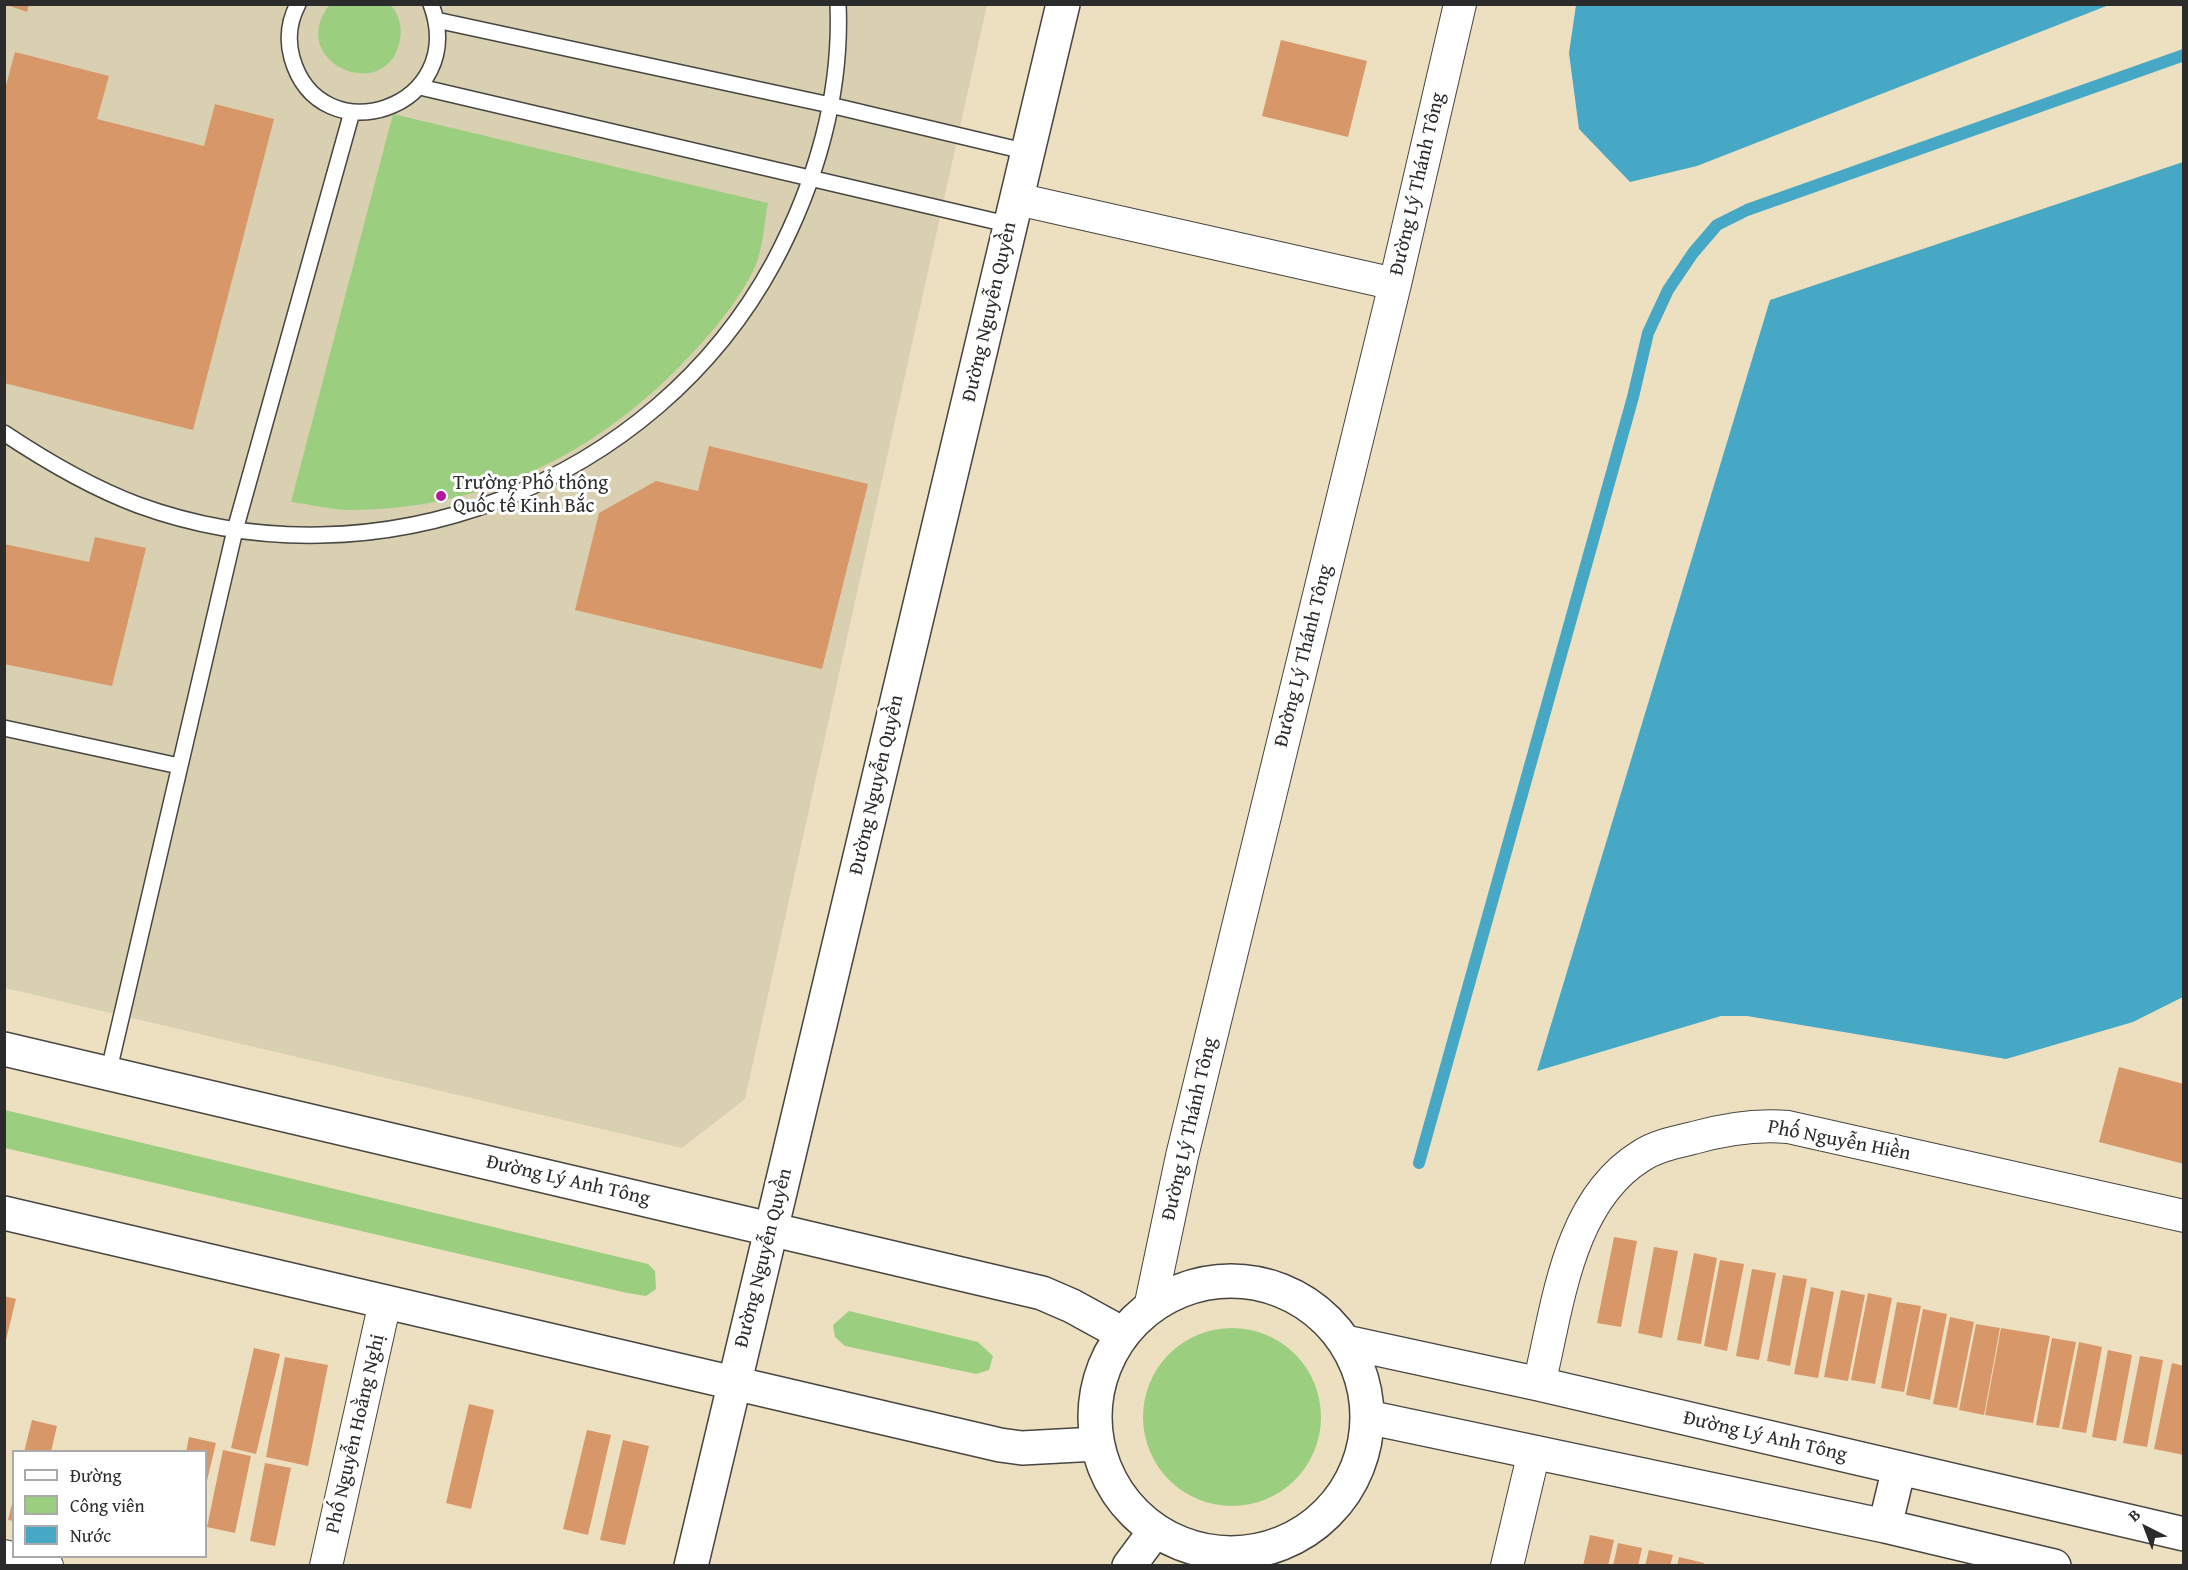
<!DOCTYPE html>
<html>
<head>
<meta charset="utf-8">
<style>
	body { margin:0 }
	#map { position:relative; width:2188px; height:1570px; overflow:hidden; background:#ede0c0; font-family:"Gentium Book Plus",serif }
	canvas { display:block }
	.frame { position:absolute; inset:0; border:6px solid #2b2b2b; pointer-events:none }
	.legend { position:absolute; left:12px; top:1450px; width:195px; height:108px; box-sizing:border-box; background:#fff; border:2px solid #aaa; margin:0; padding:8px 10px; list-style:none; font-size:18px; color:#2b2b2b }
	.legend li { display:flex; align-items:center; gap:12px; height:30px }
	.legend b { width:30px; border:2px solid #aaa }
	.north { position:absolute; left:2116px; top:1498px; width:60px; height:60px; -webkit-text-stroke:4px #fff; paint-order:stroke; rotate:318deg; font-size:16px; font-weight:700; line-height:24px; text-align:center; color:#2b2b2b }
	.north::after { content:''; display:block; margin:auto; width:21px; height:27px; background:#2b2b2b; clip-path:polygon(50% 0,100% 100%,50% 72%,0 100%) }
</style>
</head>
<body>
<div id="map">
<canvas width="2188" height="1570"></canvas>
<div class="frame"></div>
<ul class="legend">
<li><b style="height:8px;background:#fff"></b>Đường</li>
<li><b style="height:16px;background:#9cce7f"></b>Công viên</li>
<li><b style="height:16px;background:#46a8c5"></b>Nước</li>
</ul>
<div class="north">B</div>
</div>
<script>
const context = document.querySelector('canvas').getContext('2d');
context.lineJoin = 'round';
function paint(path, color) {
  context.fillStyle = color;
  context.fill(path, 'evenodd');
}
function trace(path, color, width, dash) {
  context.strokeStyle = color;
  context.lineWidth = width;
  context.lineCap = dash ? 'butt' : 'round';
  context.setLineDash(dash || []);
  context.stroke(path);
}
function drawText(font, color, halo, rows, align = 'center') {
  context.font = font + ' "Gentium Book Plus",serif';
  context.lineWidth = 6;
  context.setLineDash([]);
  context.textBaseline = 'middle';
  context.strokeStyle = halo;
  context.fillStyle = color;
  for (const [text, x, y, turn = 0] of rows) {
    context.save();
    context.translate(x, y);
    context.rotate((+turn || 0) * Math.PI / 180);
    context.textAlign = isNaN(turn) ? turn : align;
    if (halo) context.strokeText(text, 0, 0);
    context.fillText(text, 0, 0);
    context.restore();
  }
}
const built = new Path2D(`
	M5,5H987L745,1099L682,1148L5,988Z`);
const green = new Path2D(`
	M330,4L391,5C400,17 403,29 399,44C383,105 285,61 330,4Z
	M393,114L768,203C764,223 763,251 754,269C736,306 705,341 676,370C586,460 479,509 350,510C331,510 310,504 291,502Z
	M5,1110L648,1264L655,1271L656,1289L646,1296L627,1293L5,1148Z
	M849,1311L978,1342L993,1356L989,1370L976,1374L845,1346L835,1337L833,1325Z
	M1143 1417a89 89 0 1 1 178 0a89 89 0 1 1-178 0Z`);
const water = new Path2D(`
	M1576,5V4L2109,5L1697,166L1630,182L1579,129L1569,53Z
	M2183,162V997L2133,1022L2006,1059L1747,1016H1721L1537,1071L1770,300Z`);
const stream = new Path2D(`
	M1419,1163L1633,397L1648,333L1668,290L1693,253L1717,225L1747,210L2184,55`);
const building = new Path2D(`
	M4,4H29L27,12Z
	M1281,40L1367,61L1348,137L1262,116Z
	M15,52L109,76L97,119L204,146L215,104L274,119L193,430L4,383V93Z
	M709,446L868,484L822,669L575,610L599,513L656,481L698,491Z
	M95,537L146,548L112,686L4,664V544L89,562Z
	M2119,1067L2184,1084V1164L2099,1142Z
	M1614,1237L1637,1241L1621,1327L1597,1323Z
	M1654,1247L1678,1251L1662,1338L1638,1333Z
	M1694,1253L1717,1258L1701,1344L1677,1340Z
	M1720,1260L1744,1264L1727,1351L1704,1346Z
	M1752,1269L1776,1273L1759,1360L1736,1356Z
	M1783,1275L1807,1279L1790,1366L1767,1361Z
	M1811,1287L1834,1292L1818,1378L1794,1374Z
	M1841,1290L1865,1295L1848,1381L1824,1377Z
	M1868,1293L1892,1298L1875,1384L1851,1380Z
	M4,1296L16,1299L5,1344H4Z
	M1897,1302L1921,1306L1904,1392L1881,1388Z
	M1923,1309L1947,1314L1930,1400L1906,1395Z
	M1950,1317L1974,1322L1957,1408L1933,1404Z
	M1976,1324L2000,1328L1984,1415L1959,1410Z
	M2001,1328L2050,1336L2033,1423L1985,1415Z
	M2052,1338L2076,1342L2059,1428L2036,1425Z
	M2079,1342L2102,1347L2086,1433L2062,1429Z
	M254,1348L280,1354L256,1454L231,1448Z
	M2108,1350L2132,1355L2116,1441L2092,1437Z
	M2140,1356L2163,1360L2147,1447L2123,1443Z
	M285,1357L328,1365L308,1466L266,1457Z
	M2172,1363L2184,1366V1455L2154,1449Z
	M469,1404L494,1410L471,1509L446,1503Z
	M32,1420L57,1426L51,1452H24Z
	M587,1430L611,1435L588,1535L563,1529Z
	M189,1437L216,1443L206,1485V1452H186Z
	M623,1440L649,1446L625,1545L600,1540Z
	M223,1450L251,1456L235,1533L207,1527Z
	M265,1463L291,1468L275,1546L250,1541Z
	M13,1500H14V1521L8,1520Z
	M1590,1535L1614,1540L1608,1566H1583Z
	M1618,1543L1642,1548L1638,1566H1613Z
	M1649,1550L1673,1555L1670,1566H1645Z
	M1679,1557L1704,1563L1703,1566H1677Z`);
const lane = new Path2D(`
	M298,4C289,21 287,40 292,58C320,157 470,109 431,4
	M436,20L830,105L1028,152
	M420,87L1011,225
	M4,433C46,461 90,487 138,505C376,592 654,485 774,262C816,183 842,94 838,4
	M4,728L179,766
	M108,1074L235,530L352,112`);
const street = new Path2D(`
	M1017,199L1395,284
	M1150,1308L1182,1156L1395,284L1460,4
	M1539,1384C1558,1307 1567,1202 1641,1156C1656,1146 1676,1142 1693,1138C1725,1129 1755,1124 1788,1127L2184,1216
	M4,1556L47,1566
	M326,1566L385,1302
	M1507,1566L1534,1452`);
const secondary = new Path2D(`
	M4,1049L1042,1293L1072,1306L1123,1334
	M4,1213L1000,1445L1022,1448L1097,1444
	M1095 1417a136 136 0 1 1 272 0a136 136 0 1 1-272 0Z
	M1345,1342L1539,1384L2184,1534
	M1367,1417L1885,1526L2054,1566
	M1885,1526L1899,1468
	M691,1566L1063,4
	M1129,1566L1155,1531`);
const markers = [
	[441,496,6,"#b5179e"]
];
const streetNames = [
	["Đường Lý Thánh Tông",1418,184,-77],
	["Đường Nguyễn Quyền",990,312,-77],
	["Đường Lý Thánh Tông",1304,656,-76],
	["Đường Nguyễn Quyền",877,785,-77],
	["Đường Lý Thánh Tông",1190,1129,-77],
	["Phố Nguyễn Hiền",1839,1141,11],
	["Đường Lý Anh Tông",568,1181,13],
	["Đường Nguyễn Quyền",764,1258,-76],
	["Phố Nguyễn Hoằng Nghị",356,1434,-77],
	["Đường Lý Anh Tông",1765,1437,13]
];
const poiNames = [
	["Trường Phổ thông",453,484],
	["Quốc tế Kinh Bắc",453,507]
];
paint(built, '#d9d0b1');
paint(green, '#9cce7f');
paint(water, '#46a8c5');
trace(stream, '#46a8c5', 12);
paint(building, '#d89769');
trace(lane, '#484641', 18);
trace(street, '#484641', 34);
trace(secondary, '#484641', 36);
trace(lane, '#fff', 15);
trace(street, '#fff', 32);
trace(secondary, '#fff', 33);
for (const [x, y, r, color] of markers) {
  const dot = new Path2D();
  dot.arc(x, y, r, 0, 2 * Math.PI);
  context.fillStyle = color;
  context.fill(dot);
  trace(dot, '#fff', 2);
}
drawText('20px', '#2b2b2b', '#fff', streetNames);
drawText('20px', '#2b2b2b', '#fff', poiNames, 'left');
</script>
</body>
</html>
